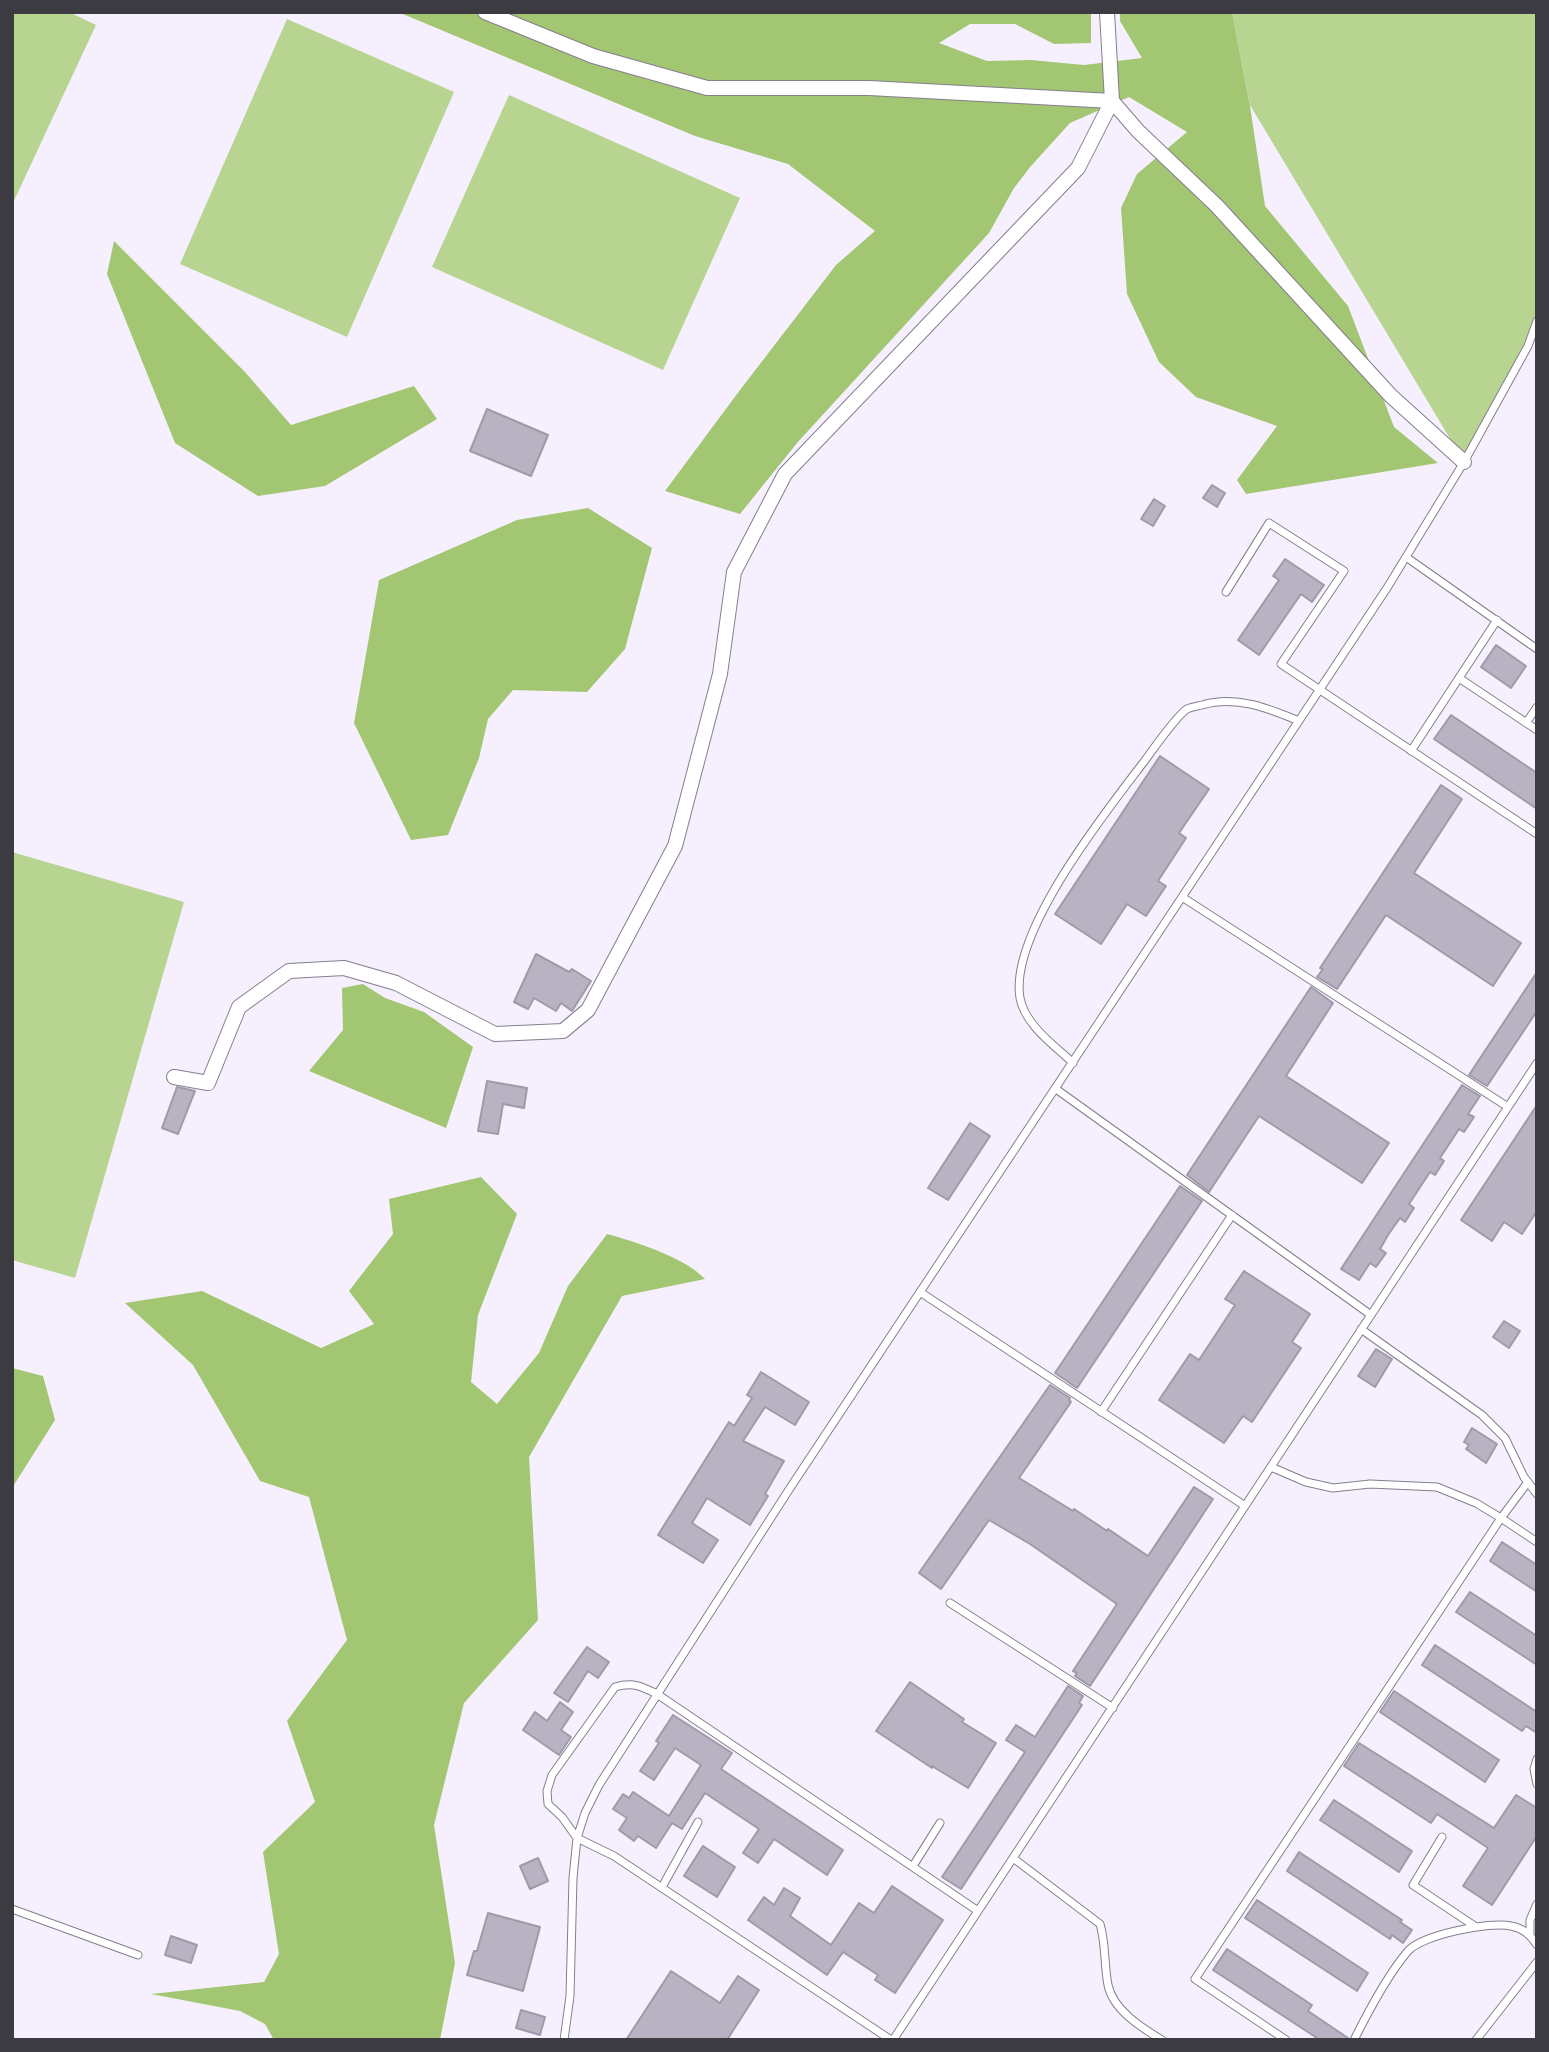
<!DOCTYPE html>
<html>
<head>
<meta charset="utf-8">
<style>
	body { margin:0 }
	#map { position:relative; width:1549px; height:2052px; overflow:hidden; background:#f6f0fe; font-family:"Roboto Condensed",sans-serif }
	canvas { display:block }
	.frame { position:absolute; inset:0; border:14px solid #3d3b42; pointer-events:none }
</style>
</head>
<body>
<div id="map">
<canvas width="1549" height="2052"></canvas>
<div class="frame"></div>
</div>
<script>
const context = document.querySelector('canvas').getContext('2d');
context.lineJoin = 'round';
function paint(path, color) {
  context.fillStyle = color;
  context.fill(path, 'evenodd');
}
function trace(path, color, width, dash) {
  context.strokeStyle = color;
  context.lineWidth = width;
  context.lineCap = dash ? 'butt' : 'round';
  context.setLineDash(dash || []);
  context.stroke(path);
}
const green = new Path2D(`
	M12,12H69L96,25L12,205Z
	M1232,12H1537V321L1528,346L1464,462L1250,105Z
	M287,19L454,92L347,337L180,264Z
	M509,95L740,198L663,370L432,267Z
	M12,852L184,902L75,1278L12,1260Z`);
const forest = new Path2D(`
	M398,12H1091V43L1054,44L1015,24H970L939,43L987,61L1031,60L1084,65L1142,58L1120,21V12H1232L1250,106L1265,206L1348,306L1394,427L1438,463L1246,494L1237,480L1277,426L1196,397L1159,362L1127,294L1121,208L1137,174L1187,132L1129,97L1070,123L1031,166L1014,188L989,233L797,443L740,514L665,491L740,390L836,265L875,231L788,164L695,136Z
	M114,241L245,372L291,425L414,386L437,419L325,486L258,496L175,443L107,274Z
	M588,508L652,548L625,649L587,692L513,690L488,719L479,758L448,835L411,840L354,723L379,580L517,520Z
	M363,984L385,998L424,1012L473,1047L446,1128L309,1071L343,1030L342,988Z
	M481,1177L517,1214L478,1315L471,1382L497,1404L539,1353L568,1286L607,1234C636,1242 684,1257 705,1279L622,1296L529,1457L538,1620L464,1703L434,1825L455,1963L440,2040H274L265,2024L240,2011L151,1994L264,1982L279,1954L263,1852L315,1802L287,1721L347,1640L309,1497L260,1481L193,1365L125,1303L202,1291L321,1348L374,1324L349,1291L393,1234L389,1199Z
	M12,1368L43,1376L55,1420L12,1488Z`);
const building = new Path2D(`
	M487,409L548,435L531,476L470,451Z
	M1212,485L1225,493L1217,507L1203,498Z
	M1154,499L1165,506L1153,526L1141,519Z
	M1285,559L1324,585L1312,602L1301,594L1259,655L1238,640L1279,580L1273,576Z
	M1496,645L1526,666L1511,688L1481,667Z
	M1451,715L1537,773V809L1434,739Z
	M1160,756L1209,789L1179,833L1186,838L1158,881L1166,886L1146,916L1127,904L1101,944L1055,914Z
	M1441,785L1462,799L1414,873L1521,943L1493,986L1386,915L1337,989L1317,977L1323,969L1320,968Z
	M536,954L569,972L572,969L591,981L572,1011L561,1003L556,1011L534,998L528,1009L514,1002Z
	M1537,972V1011L1487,1086L1469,1075Z
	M1311,987L1333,1003L1286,1076L1389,1143L1362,1183L1259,1116L1209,1192L1187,1175Z
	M487,1081L527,1088L524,1108L503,1104L498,1134L478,1131Z
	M1462,1085L1480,1096L1468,1114L1474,1117L1464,1132L1459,1129L1440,1158L1444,1161L1435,1175L1430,1172L1409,1204L1414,1208L1405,1222L1400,1218L1388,1235L1380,1249L1386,1253L1376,1267L1370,1263L1359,1280L1341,1269Z
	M177,1087L195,1091L178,1134L162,1128Z
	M1537,1105V1211L1522,1234L1504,1222L1492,1241L1461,1220Z
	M970,1123L990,1136L948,1200L928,1188Z
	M1180,1186L1202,1201L1077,1388L1055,1373Z
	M1244,1271L1310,1314L1292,1342L1301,1348L1252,1422L1243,1416L1224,1443L1159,1400L1190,1354L1199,1360L1235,1305L1225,1299Z
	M1504,1321L1520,1331L1509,1348L1493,1337Z
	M1376,1349L1392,1359L1375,1387L1358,1376Z
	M761,1372L809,1402L795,1425L765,1407L743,1441L784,1461L765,1494L768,1496L750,1525L707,1498L692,1523L718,1540L703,1563L658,1535L729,1422L734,1426L752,1398L747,1395Z
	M1050,1385L1070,1398L1069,1400L1071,1402L1019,1478L1073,1511L1074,1509L1107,1531L1108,1529L1148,1556L1194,1487L1213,1499L1090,1686L1075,1676L1077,1673L1073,1671L1117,1604L1030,1544L989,1520L941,1589L919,1573Z
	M1472,1428L1497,1444L1486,1463L1466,1449L1469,1445L1464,1442Z
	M1502,1542L1537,1565V1592L1490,1561Z
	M1470,1592L1537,1636V1665L1456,1612Z
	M1435,1645L1537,1712V1733L1526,1726L1522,1731L1422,1665Z
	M587,1647L609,1662L598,1678L588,1671L568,1702L554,1693Z
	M910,1682L964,1719L962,1722L996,1743L968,1788L932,1766V1768L876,1731Z
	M1068,1686L1083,1696L1079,1703L1082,1705L961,1889L942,1877L1025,1752L1006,1740L1016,1725L1035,1737Z
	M1394,1691L1499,1760L1485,1782L1380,1712Z
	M560,1702L573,1712L561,1730L571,1737L559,1755L523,1730L535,1712L547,1721Z
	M673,1715L732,1753L721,1769L843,1850L827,1875L774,1839L758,1863L743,1853L759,1829L705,1793L682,1829L672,1823L656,1848L638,1836L634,1841L619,1830L627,1818L613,1809L623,1794L629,1798L633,1792L669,1816L701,1765L675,1748L654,1780L640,1771L659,1743L656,1741Z
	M1359,1743L1494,1828L1516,1795L1537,1808V1836L1492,1905L1463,1886L1488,1848L1437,1814L1431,1823L1344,1766Z
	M1334,1800L1412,1851L1399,1872L1320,1820Z
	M703,1846L735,1867L717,1897L684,1876Z
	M1299,1852L1402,1920L1400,1922L1412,1930L1403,1943L1392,1935L1390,1939L1287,1871Z
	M538,1858L548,1881L530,1889L520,1866Z
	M892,1886L943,1920L895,1993L875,1980L878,1975L843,1952L827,1975L748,1920L764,1897L774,1905L784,1888L800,1898L790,1916L831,1945L859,1903L874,1913Z
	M1257,1900L1368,1973L1357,1991L1245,1918Z
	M488,1913L540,1927L523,1991L467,1975L474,1951H477Z
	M171,1936L197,1945L191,1963L165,1955Z
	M1227,1949L1312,2005L1308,2011L1348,2038V2040H1320L1213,1970Z
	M671,1971L720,2003L738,1976L759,1990L727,2040H626Z
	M521,2010L545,2017L540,2035L516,2028Z`);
const lane = new Path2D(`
	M1406,557L1537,649
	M1226,592L1269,523L1344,571L1281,664L1537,834
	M1459,678L1537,730
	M1526,723L1537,707
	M1411,751L1497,620
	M1182,897L1508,1107
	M1073,1063C1054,1045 1025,1025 1020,998C1009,933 1105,813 1143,763C1152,751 1176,716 1187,709C1191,707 1198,706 1202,705C1236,695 1268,708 1299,721
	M1056,1089L1371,1315
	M920,1292L1245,1506
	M1361,1329L1482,1415L1505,1438L1524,1477L1537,1494
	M1101,1412L1232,1215
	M1271,1467L1306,1482L1333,1488L1370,1484L1437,1487L1476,1503L1501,1518L1528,1482
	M950,1603L1113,1708
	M1537,1759L1534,1769L1537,1784
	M1442,1837L1413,1885L1476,1927
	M1013,1858L1100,1924C1106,1944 1104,1965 1108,1985C1113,2010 1142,2028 1162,2040
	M913,1866L940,1823
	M662,1887L698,1822
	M12,1909L138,1955
	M1530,1934V1920L1537,1904
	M564,2040L570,1996L573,1878L577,1838L585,1813L599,1785L792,1485L1387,588L1464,462L1528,346L1537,321
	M891,2040L614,1856L577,1838L562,1817L548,1804L547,1791L552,1775L615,1687C633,1682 641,1686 657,1694L978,1911
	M893,2040L1537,1063
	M1286,2040L1195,1979L1501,1518L1537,1542
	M1354,2040C1367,2014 1389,1973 1408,1951C1422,1935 1490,1921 1511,1926C1523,1928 1531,1935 1537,1945
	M1476,2040L1537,1962`);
const street = new Path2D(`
	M485,12L593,56L707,88H869L1112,101L1138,131L1217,206L1391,396L1464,462
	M174,1077L208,1083L239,1007L289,971L344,968L396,983L495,1034L563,1031L588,1010L675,846L720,674L734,572L785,474L1078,168L1112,101L1107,12`);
paint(green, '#b7d491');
paint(forest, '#a2c671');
paint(building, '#b8b2c2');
trace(building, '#a099a9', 2);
trace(lane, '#847e8d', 9);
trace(street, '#847e8d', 16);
trace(lane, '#fff', 7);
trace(street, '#fff', 14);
</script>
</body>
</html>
